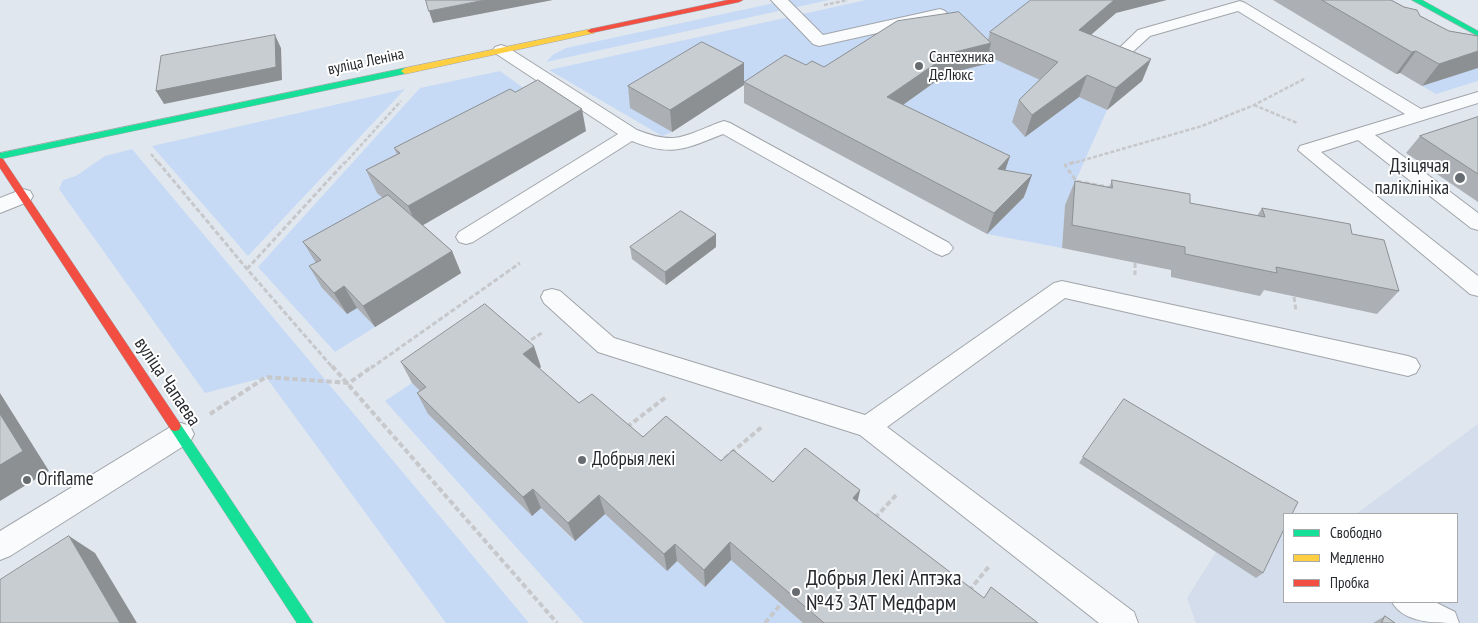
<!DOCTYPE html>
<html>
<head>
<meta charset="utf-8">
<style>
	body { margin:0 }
	#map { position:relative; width:1478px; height:623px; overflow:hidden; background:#e1e7ee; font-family:"PT Sans Narrow",sans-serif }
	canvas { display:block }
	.legend { position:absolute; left:1283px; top:513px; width:175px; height:90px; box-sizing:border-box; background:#fff; border:1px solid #a8a9ab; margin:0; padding:6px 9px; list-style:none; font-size:15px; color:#26292e }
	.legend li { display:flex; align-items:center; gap:10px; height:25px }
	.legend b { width:25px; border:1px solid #a8a9ab }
</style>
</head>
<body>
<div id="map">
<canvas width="1478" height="623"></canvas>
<ul class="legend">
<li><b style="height:6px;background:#16e098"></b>Свободно</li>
<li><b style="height:6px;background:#ffcf43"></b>Медленно</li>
<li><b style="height:6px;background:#f24e42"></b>Пробка</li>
</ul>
</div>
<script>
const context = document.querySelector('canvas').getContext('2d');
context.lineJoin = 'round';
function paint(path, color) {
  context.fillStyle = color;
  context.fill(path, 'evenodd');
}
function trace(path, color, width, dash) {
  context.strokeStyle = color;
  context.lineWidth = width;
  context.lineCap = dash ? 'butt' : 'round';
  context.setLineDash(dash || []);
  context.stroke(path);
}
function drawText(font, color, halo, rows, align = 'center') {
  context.font = font + ' "PT Sans Narrow",sans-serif';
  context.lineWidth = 4;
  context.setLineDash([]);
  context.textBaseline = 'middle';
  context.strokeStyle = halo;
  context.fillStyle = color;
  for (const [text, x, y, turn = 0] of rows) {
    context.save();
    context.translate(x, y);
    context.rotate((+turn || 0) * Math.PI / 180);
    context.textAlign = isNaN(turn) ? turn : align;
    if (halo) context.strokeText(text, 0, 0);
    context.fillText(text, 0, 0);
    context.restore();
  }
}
const built = new Path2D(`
	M1478,424V623H1196L1187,598L1216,552L1256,578L1284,521V602H1457V514H1356Z`);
const green = new Path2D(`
	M788,0H829L546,62L554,54L566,48Z
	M866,0H1056L1079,97L1107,110L1065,205L1062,248L987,234L1026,195L999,182L759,93L703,64L631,108L672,132L662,136L549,70Z
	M1478,55V81L1436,94L1422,86L1465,72Z
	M500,71L543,102L403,215L322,288L347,314L357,308L375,327L335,352L258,267L420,88Z
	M405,89L248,256L152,146Z
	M132,149L529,623H446L266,377L205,393L59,189L63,180L76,176L105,156Z
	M412,383L437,407L428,414L531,515L541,508L574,541L614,505L667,571L677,561L705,587L739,551L764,589L803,623H584L385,401Z`);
const pathFar2 = new Path2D(`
	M824,5L848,0
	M1254,105L1297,123
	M151,154L159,164
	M344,164L401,101
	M1070,164L1202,126L1254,105L1306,78`);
const pathFar1 = new Path2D(`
	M158,162L247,269L333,368
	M1074,162L1065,165L1076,181L1113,188
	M1135,263V275
	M247,269L345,162
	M1294,297L1296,311
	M525,344L543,332
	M371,368L520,263`);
const path = new Path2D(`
	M332,366L557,623
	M210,414L266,377L349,383L373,366
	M627,427L666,397
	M718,464L763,426
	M875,518L898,493
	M969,591L990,565
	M765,623L781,604`);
const lane = new Path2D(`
	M771,0H788L823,35L940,9L945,11L948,14L945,17L940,19L819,46L813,44Z
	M1240,1L1245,3L1421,109L1478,92V103L1375,135L1478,213V230L1471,228L1358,140L1321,152L1478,276V296L1470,294L1298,150L1300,146L1405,114L1238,11L1150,36L1125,59H1113L1111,56L1138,30Z
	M501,45L507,47L637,130C675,145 682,137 718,123L724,121L730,123L949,243L953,248L949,253L942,256L935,253L723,134C685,149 672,157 632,141L473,242L466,244L459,242L456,237L459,232L618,134L495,53L493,50L495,47Z
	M23,189L30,191L33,196L30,201L0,213V198Z
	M1062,281L1408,356L1416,359L1420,366L1416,373L1408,376L1065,298L887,427L1134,612L1138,623H1099L860,435L598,352L544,303L541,297L544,291L552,289L560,291L614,338L865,415L1054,283Z
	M181,423L190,426L194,434L190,442L10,556L0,560V531L172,426Z
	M1392,602H1435L1455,612L1459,623C1434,623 1404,623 1392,602Z`);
const fast = new Path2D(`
	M1412,0H1422L1478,31V36Z
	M405,68L408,69V73L0,159V153Z
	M175,421L179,422L313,623H297L171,430L169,426L171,422Z`);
const slow = new Path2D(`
	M591,29H594V33L405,74L401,71L405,68Z`);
const jam = new Path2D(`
	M728,0H743L739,2L591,33L587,31L591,29Z
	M0,158L3,159L179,422L181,426L179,430L175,431L171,430L0,168Z`);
const wall = new Path2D(`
	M1273,0H1391L1449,31L1478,36L1422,86L1400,73L1396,74Z
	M1116,13L1091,35L1151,59L1142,81L1107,110L1079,97L1025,137L1012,122L1019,100L1040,80L988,56L986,64L946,74L903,105L1010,156L1005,170L1024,197L987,234L744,103V82L806,65L824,67L988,40L990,32Z
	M744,63V85L672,132L630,108L628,86Z
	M515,92L586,131L423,225L452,251L461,273L375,327L357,308L347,314L322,288L309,266L316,263L303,242L383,198L377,193L366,170L397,154L394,148Z
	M1478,117V202L1406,153L1420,136Z
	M1112,180L1190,203L1257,216L1262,208L1352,234L1399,291L1377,314L1264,290L1260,296L1171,277V270L1062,248L1065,205L1075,181L1109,188Z
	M630,247H716L666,285L632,259Z
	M401,362L541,367L539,368L579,403L643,437L721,461L773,482L860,490L857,502L984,598L1038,623H803L731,560L705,587L677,561L667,571L605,514L575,541L541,508L532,516L428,414L417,393L420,391L412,383Z
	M1083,457L1263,573L1256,578L1079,463Z
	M1385,616L1395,623H1373Z`);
const shadedWall = new Path2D(`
	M485,0H553L433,23L429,11Z
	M1114,0H1167L1116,13L1071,52L1079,30Z
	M275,35L281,48L282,80L164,104L156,91Z
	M991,43L986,64L946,74L883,119L887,97L951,53Z
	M1416,51L1400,73L1396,74L1412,52Z
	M1478,51V68L1422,86L1439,64Z
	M1151,59L1142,81L1107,110L1116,88Z
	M744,63V85L672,132L670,110Z
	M1087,75L1079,97L1025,137L1032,115Z
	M582,109L586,131L418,228L408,206Z
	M1010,156L1003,177L998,169Z
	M1032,175L1024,197L987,234L994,213Z
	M716,234V247L666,285L665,272Z
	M452,251L461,273L375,327L363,306Z
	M344,286L357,308L347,314L334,293Z
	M534,346L541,367L530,375L523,354Z
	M0,393L49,471L0,501Z
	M533,489L541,508L532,516L523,497Z
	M860,490L856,509L853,498Z
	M599,495L605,514L575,541L568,523Z
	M69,536L95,553L137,623H120Z
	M730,542L731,560L705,587L704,570Z
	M675,544L677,561L667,571L664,554Z`);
const building = new Path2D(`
	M426,0H485L429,11Z
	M1031,0H1114L1079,30L1151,59L1116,88L1087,75L1032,115L1019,100L1058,62L990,32Z
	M1322,0H1391L1404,7L1417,10L1420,16L1449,31L1478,36V51L1439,64L1416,51L1412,52Z
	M959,12L991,43L951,53L887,97L1010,156L998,169L1032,175L994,213L744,82L785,55L806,65L812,61L824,67L897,21Z
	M275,35L276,67L156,91L161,56Z
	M702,42L744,63L670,110L628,86Z
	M538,80L582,109L408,206L366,170L400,153L394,148L510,89L515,92Z
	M1478,117V174L1420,136Z
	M1112,180L1190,194V203L1265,217L1262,208L1350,224L1352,234L1384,240L1399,291L1276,267L1277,273L1185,254V247L1072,225L1075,181L1112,188Z
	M388,195L452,251L363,306L344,286L334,293L309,266L321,260L303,242Z
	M681,211L716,234L665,272L630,247Z
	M485,304L534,346L523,354L579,403L592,394L643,437L666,416L721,461L733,450L773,482L805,448L860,490L853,498L984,598L991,587L1038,623H824L730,542L704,570L675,544L664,554L599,495L568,523L533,489L523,497L417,393L426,387L401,362Z
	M1124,399L1298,502L1292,514H1284V529L1263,573L1083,457Z
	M0,414L23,451L0,465Z
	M69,536L120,623H0V580Z
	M1385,616L1395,623H1382Z`);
const markers = [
	[919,66,5,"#676c71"],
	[1460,178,6,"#676c71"],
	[582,460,5,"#676c71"],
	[27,480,5,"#676c71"],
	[796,592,5,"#676c71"]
];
const farPoinames = [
	["Сантехника",929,57],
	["ДеЛюкс",929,75]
];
const farStreetnames = [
	["вуліца Леніна",366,62,-12]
];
const poiNames = [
	["Дзіцячая",1449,167,"right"],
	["паліклініка",1449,189,"right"],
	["Добрыя лекі",592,460],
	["Oriflame",37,480]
];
const streetNames = [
	["вуліца Чапаева",167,382,56]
];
const nearPoinames = [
	["Добрыя Лекі Аптэка",806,579],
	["№43 ЗАТ Медфарм",806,604]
];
paint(built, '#d3ddeb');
paint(green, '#c6daf6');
trace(lane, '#a1a5ab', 2);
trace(fast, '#a1a5ab', 1);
trace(slow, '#a1a5ab', 1);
trace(jam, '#a1a5ab', 1);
trace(pathFar2, '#c6c8cb', 2.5, [4, 2]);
trace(pathFar1, '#c6c8cb', 3, [5, 2.5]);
trace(path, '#c6c8cb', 4, [5.5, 3]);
paint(lane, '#fafbfc');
paint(fast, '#16e098');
paint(slow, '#ffcf43');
paint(jam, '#f24e42');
paint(wall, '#acb0b5');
paint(shadedWall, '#8c9093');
paint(building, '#c8cdd2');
trace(building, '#8c9093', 1);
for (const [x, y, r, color] of markers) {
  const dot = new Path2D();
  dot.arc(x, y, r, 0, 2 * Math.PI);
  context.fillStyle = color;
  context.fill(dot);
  trace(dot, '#fff', 2);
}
drawText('16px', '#26292e', '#fff', farPoinames, 'left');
drawText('16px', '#26292e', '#fff', farStreetnames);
drawText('19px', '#26292e', '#fff', poiNames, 'left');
drawText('19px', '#26292e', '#fff', streetNames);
drawText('22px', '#26292e', '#fff', nearPoinames, 'left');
</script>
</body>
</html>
